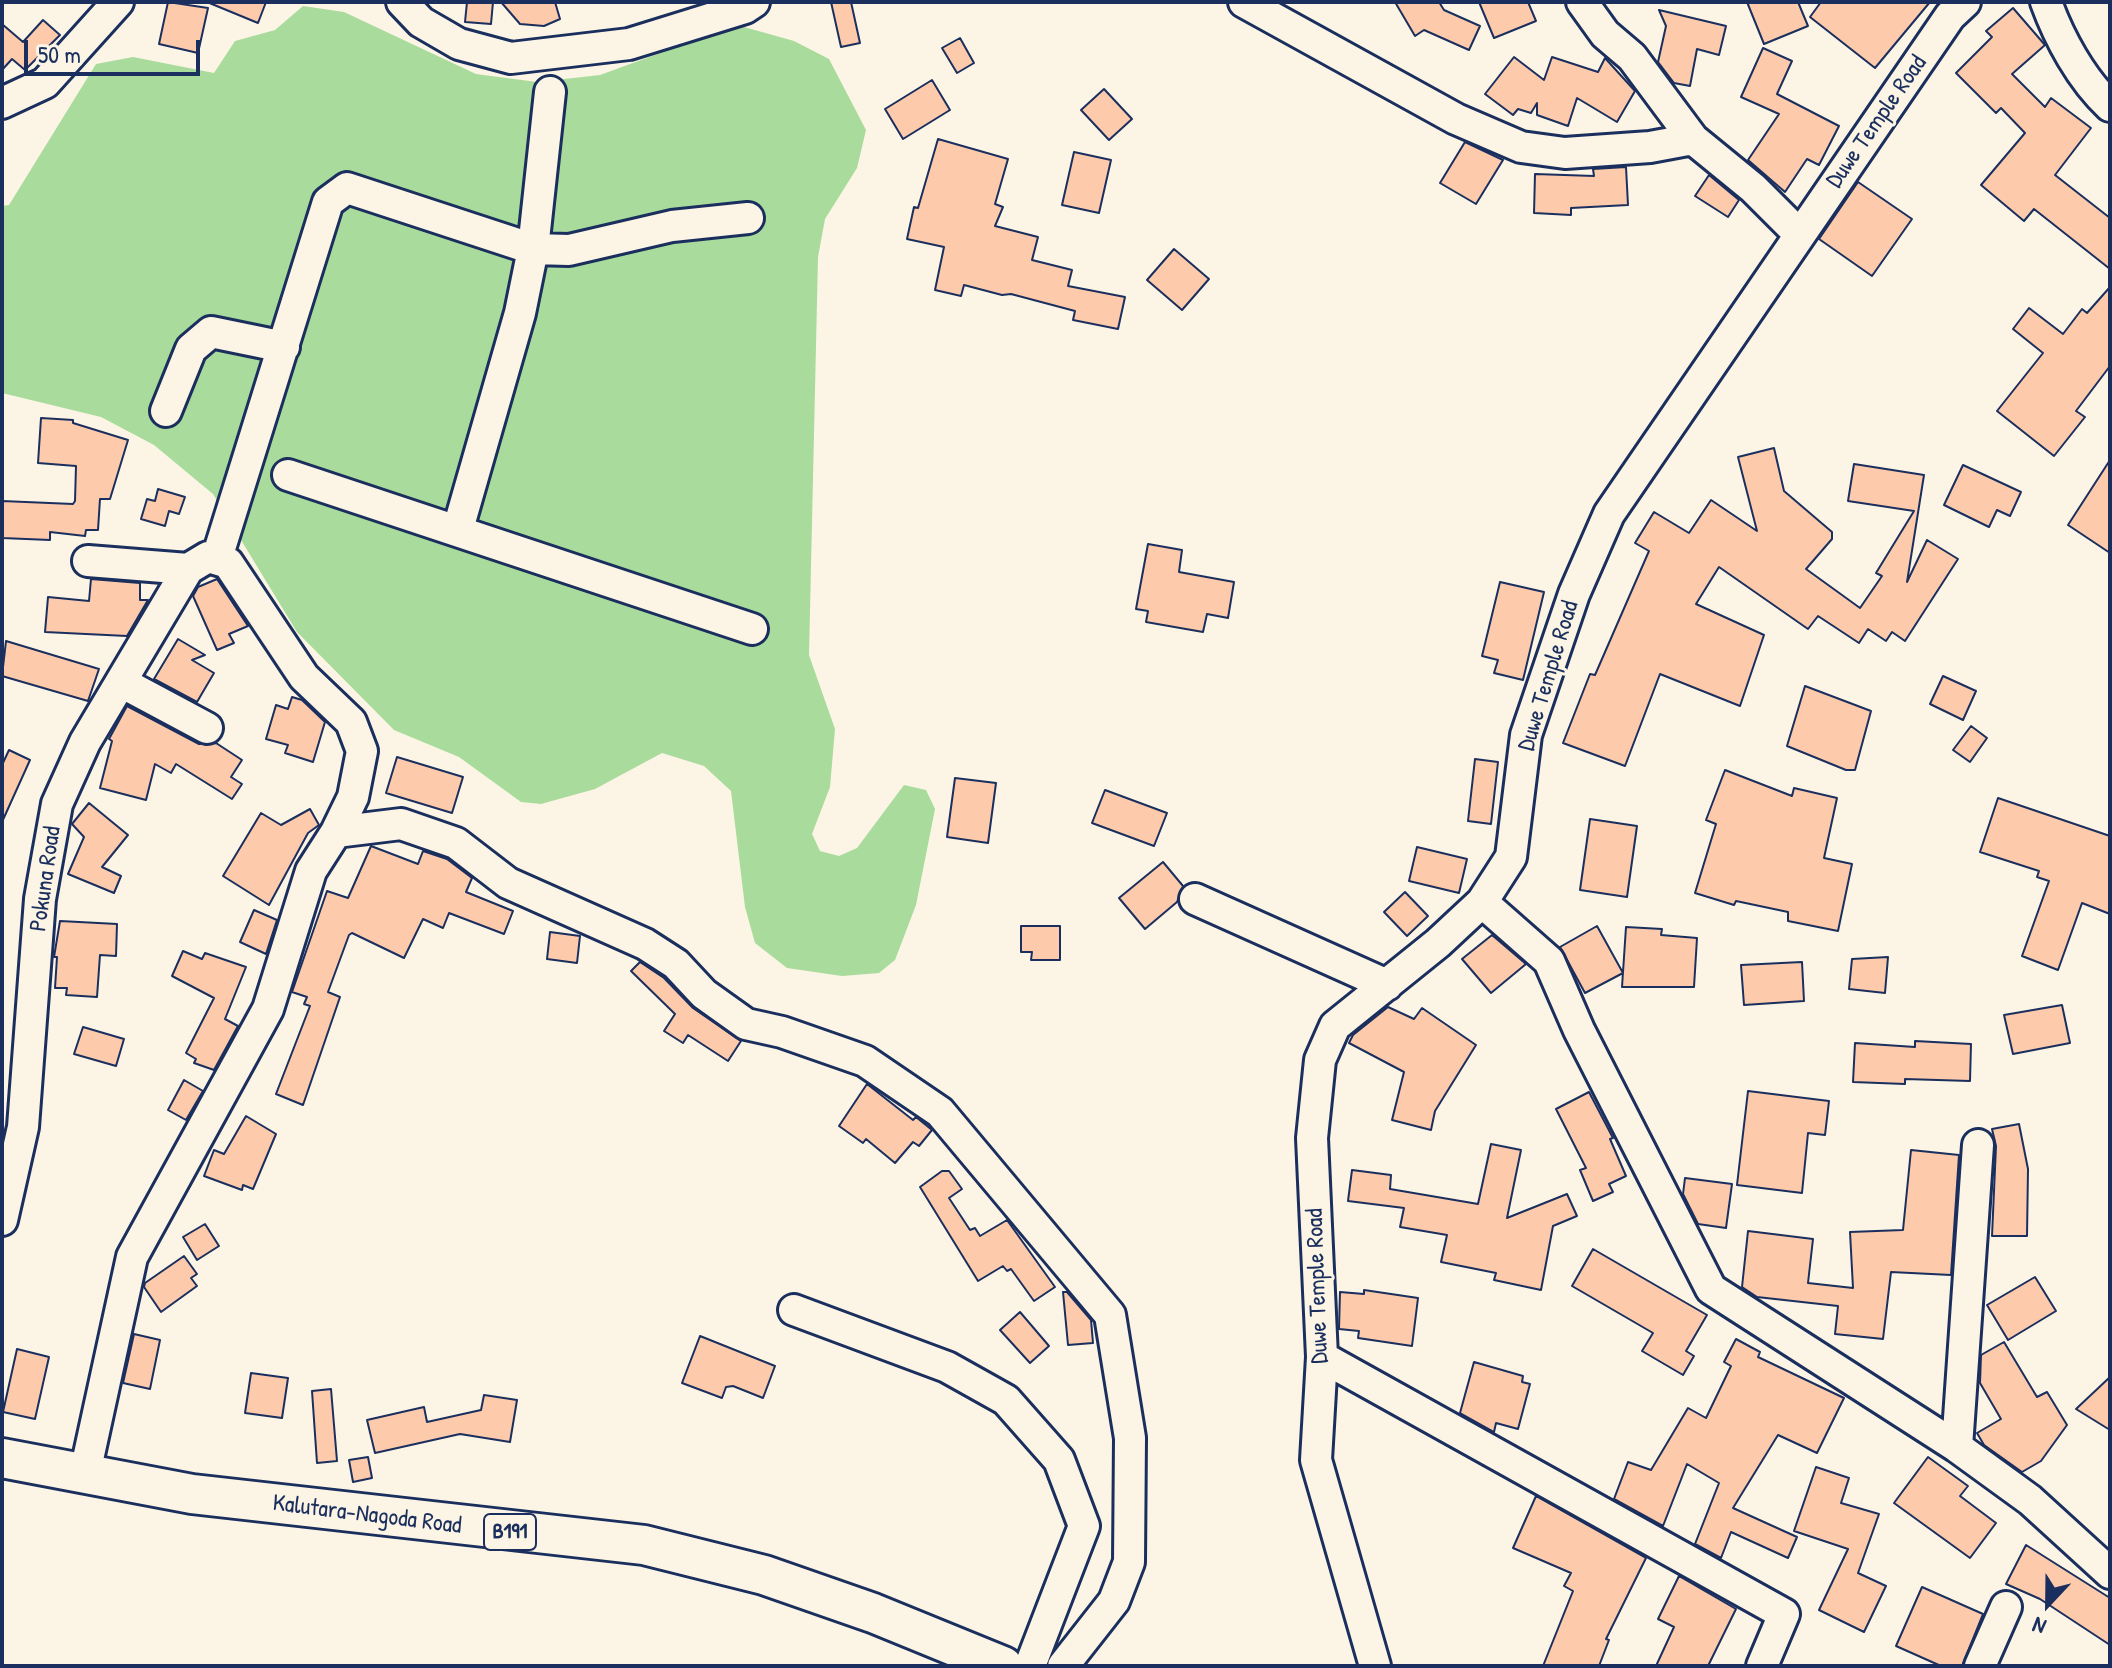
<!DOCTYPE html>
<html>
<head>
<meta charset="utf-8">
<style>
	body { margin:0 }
	#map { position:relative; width:2112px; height:1668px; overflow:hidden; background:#fcf5e5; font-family:"Patrick Hand",sans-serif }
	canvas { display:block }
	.frame { position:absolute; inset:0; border:4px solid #1b2f5e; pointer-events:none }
	.north { position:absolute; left:2008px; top:1564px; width:80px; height:80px; -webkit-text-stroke:6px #fcf5e5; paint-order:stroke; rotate:202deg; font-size:22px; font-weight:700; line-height:32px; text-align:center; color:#1b2f5e }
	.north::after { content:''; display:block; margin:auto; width:28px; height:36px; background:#1b2f5e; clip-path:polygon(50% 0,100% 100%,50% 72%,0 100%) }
	.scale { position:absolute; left:24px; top:40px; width:176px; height:36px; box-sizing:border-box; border:4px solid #1b2f5e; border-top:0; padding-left:10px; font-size:24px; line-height:28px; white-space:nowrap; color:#1b2f5e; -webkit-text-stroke:6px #fcf5e5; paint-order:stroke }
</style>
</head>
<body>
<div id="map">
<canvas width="2112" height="1668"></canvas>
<div class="frame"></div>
<div class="north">N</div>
<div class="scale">50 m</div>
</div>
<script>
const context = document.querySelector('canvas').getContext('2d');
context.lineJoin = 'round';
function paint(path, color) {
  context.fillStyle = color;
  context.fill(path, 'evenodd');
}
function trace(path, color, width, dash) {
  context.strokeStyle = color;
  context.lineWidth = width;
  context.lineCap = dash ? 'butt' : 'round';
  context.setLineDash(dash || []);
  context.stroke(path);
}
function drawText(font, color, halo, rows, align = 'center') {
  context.font = font + ' "Patrick Hand",sans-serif';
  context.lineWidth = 6;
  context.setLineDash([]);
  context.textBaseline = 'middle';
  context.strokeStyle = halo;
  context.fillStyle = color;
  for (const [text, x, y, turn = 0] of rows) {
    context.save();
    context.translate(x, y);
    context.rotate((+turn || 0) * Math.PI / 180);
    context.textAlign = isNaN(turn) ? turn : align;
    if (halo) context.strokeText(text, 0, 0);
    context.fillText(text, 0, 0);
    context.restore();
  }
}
const green = new Path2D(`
	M303,6L344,12L476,74L537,82L600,75L737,25L794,41L829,59L866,130L857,168L825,219L818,257L809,655L835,729L830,787L812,834L820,851L839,856L857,848L904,785L926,790L935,809L916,905L895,960L879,973L842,976L787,968L755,943L745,907L731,791L704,766L662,753L595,789L541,804L521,802L459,757L394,730L297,632L213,494L154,445L101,417L2,393V206L9,205L96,64L133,57L214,73L235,41L275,30Z`);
const building = new Path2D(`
	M168,2L208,8L198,53L159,44Z
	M207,2H266L258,23Z
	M467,2H493L491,24L465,22Z
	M501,2H555L560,19L544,26L520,24Z
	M831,2H851L860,43L841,47Z
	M1395,2H1439L1444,10L1480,26L1469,50L1424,30L1415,36Z
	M1479,2H1528L1536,21L1494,38Z
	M1747,2H1798L1808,26L1764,44Z
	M1821,2H1930L1875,68L1810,17Z
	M2013,8L2045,45L2012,74L2045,107L2051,98L2091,128L2055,175L2110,218V269L2034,209L2024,221L1981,185L2025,133L2001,108L1996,113L1956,73L1992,37L1986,31Z
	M1659,10L1726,26L1719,55L1697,49L1690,86L1674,83L1658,62L1666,26Z
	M43,20L60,35L25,70L12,59L2,70V24L23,42Z
	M960,38L974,63L957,73L942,48Z
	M1763,48L1792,61L1777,94L1839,126L1819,165L1807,159L1785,192L1748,160L1779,114L1741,97Z
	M1514,57L1544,80L1552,57L1598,72L1605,58L1635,91L1617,122L1577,98L1568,126L1537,115V103L1531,113L1518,109L1513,115L1485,94Z
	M932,80L950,110L903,139L885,109Z
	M1104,89L1132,119L1109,140L1081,110Z
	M938,139L1008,159L995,204L1003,207L995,226L1038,237L1032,260L1072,270L1068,286L1125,297L1118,329L1073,320L1075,311L1011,294L1002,295L964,285L961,296L935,290L944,247L907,239L914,207L918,208Z
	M1465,142L1503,160L1476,204L1440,183Z
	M1074,152L1111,160L1099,213L1062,205Z
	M1626,167L1628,205L1571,208V215L1534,213L1535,174L1594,176L1593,169Z
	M1709,175L1739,200L1728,217L1695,196Z
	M1858,182L1912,219L1872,276L1819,239Z
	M1174,249L1209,279L1182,310L1147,280Z
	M2110,287V366L2076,411L2085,417L2054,456L1997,411L2043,353L2013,329L2029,308L2063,334L2082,309L2087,313Z
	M41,418L73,420V423L128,440L110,499H100L98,530H86L85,536L50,532V540L2,538V501L73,504L75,501L76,466L38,463Z
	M1774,448L1784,491L1832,532V539L1806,569L1860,608L1882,576L1876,573L1914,511L1848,501L1854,464L1924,475L1907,582L1927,540L1958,559L1905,641L1892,632L1886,641L1868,629L1859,643L1818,616L1808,629L1719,567L1696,604L1764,635L1740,706L1660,674L1625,766L1563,743L1590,674L1595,675L1649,551L1635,543L1654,512L1689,533L1711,500L1757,531L1738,457Z
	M2110,460V553L2068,525Z
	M1963,465L2021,492L2010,516L1997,510L1989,527L1944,505Z
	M158,489L185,497L179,514L169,511L165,526L141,519L147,499L155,501Z
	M1148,544L1182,550L1179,572L1234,582L1228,618L1207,614L1203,632L1146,622L1148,611L1136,609Z
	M91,579L140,583V600H148L127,636L45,632L48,597L89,601Z
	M217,579L248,626L229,634L234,643L217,650L193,596L198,587Z
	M1500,582L1544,592L1523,680L1494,673L1498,660L1482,656Z
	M178,639L205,655L192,660L214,673L197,702L154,679Z
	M6,641L99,669L88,701L2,676Z
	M1943,676L1976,691L1963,720L1930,704Z
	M1805,686L1871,711L1855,770H1846L1787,746Z
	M292,697L302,700L325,722L313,762L285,753L288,745L266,739L276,705L288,709Z
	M127,706L199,744L216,743L242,760L231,777L242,784L232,799L176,764L171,773L155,764L146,800L100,788L112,741L109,739Z
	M1971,726L1987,738L1970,762L1953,750Z
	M9,750L30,760L2,822V765Z
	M397,757L463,777L452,813L386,793Z
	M1475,759L1498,762L1491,824L1468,821Z
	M1725,770L1792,796L1794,788L1837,798L1824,858L1852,864L1838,931L1788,921V912L1736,901L1734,905L1695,893L1716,824L1706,820Z
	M955,778L996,783L988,843L947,837Z
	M1105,790L1167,813L1154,846L1092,823Z
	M1998,798L2110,836V914L2082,903L2058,970L2022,956L2049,881L2037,877L2039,871L1980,852Z
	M89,803L128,835L102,867L121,876L114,893L68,874L84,837L72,824Z
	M310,809L319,825L308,833L269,905L223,876L261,813L281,825Z
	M1590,819L1637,826L1627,897L1580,890Z
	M371,846L418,864L423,851L447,859L472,878L466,892L513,911L504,934L449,913L443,928L423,919L404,958L352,933L349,935L328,992L340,997L303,1105L276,1094L310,1006L304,1004L307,997L292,992L327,891L348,898Z
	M1417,847L1467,859L1459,893L1409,881Z
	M1163,862L1183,886L1177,902L1145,929L1119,898Z
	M1405,892L1428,916L1407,936L1384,912Z
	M254,910L277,920L266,954L240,942Z
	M60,921L117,924L116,956L100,955L97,997L66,995L67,988H55L57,957H54Z
	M1021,926H1060V960H1031L1032,952H1021Z
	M1597,926L1623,973L1585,993L1560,947Z
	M1626,927L1662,929L1661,935L1697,938L1694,987H1622Z
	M550,932L580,936L577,963L547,959Z
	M1492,935L1526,964L1491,993L1462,959Z
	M183,951L202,959L205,953L246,967L225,1019L238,1026L214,1070L194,1063L196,1059L186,1053L214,998L172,976Z
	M1888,957L1885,993L1849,989L1852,959Z
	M640,962L664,978L693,1008L741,1041L728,1061L688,1035L683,1043L664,1031L675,1014L631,971Z
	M1802,962L1804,1001L1744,1005L1741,965Z
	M2062,1005L2070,1043L2013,1054L2004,1015Z
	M1388,1007L1414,1019L1422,1008L1476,1045L1435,1111L1431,1130L1392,1120L1404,1072L1349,1043L1353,1035Z
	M83,1027L124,1039L116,1066L74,1054Z
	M1915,1041L1971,1044L1970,1081L1905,1079V1084L1853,1082L1855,1043L1915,1047Z
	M184,1080L203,1091L186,1120L168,1110Z
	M867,1084L913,1120L916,1117L932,1130L919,1146L913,1142L895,1163L866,1139L863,1143L839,1126Z
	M1748,1091L1829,1101L1825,1135L1808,1133L1802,1193L1737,1185Z
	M1589,1092L1613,1138L1610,1139L1626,1176L1609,1184L1613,1192L1593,1201L1580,1170L1586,1168L1556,1109Z
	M246,1116L276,1134L253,1189L243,1185L242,1190L204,1176L214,1150L224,1154Z
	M2019,1124L2028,1169L2027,1236H1992L1996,1146L1992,1129Z
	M1491,1144L1521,1150L1507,1218L1567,1194L1577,1216L1553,1226L1541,1290L1494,1280L1496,1273L1441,1262L1447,1235L1400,1227L1404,1208L1348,1201L1352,1170L1391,1175L1390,1189L1478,1204Z
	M1911,1150L1959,1155L1951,1275L1891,1272L1883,1339L1835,1334L1838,1306L1757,1297L1742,1287L1748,1231L1813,1239L1808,1283L1853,1288L1850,1232L1903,1230Z
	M942,1171H949L962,1189L949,1198L970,1230L975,1228L980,1236L1007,1220L1055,1287L1034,1301L1011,1269L1007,1271L1003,1266L978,1281L920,1187Z
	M1685,1178L1732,1184L1726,1228L1698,1224L1683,1194Z
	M205,1224L219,1246L197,1260L183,1237Z
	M1593,1249L1707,1315L1686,1351L1694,1356L1683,1375L1642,1351L1653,1333L1572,1286Z
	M184,1256L197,1274L191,1278L197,1286L161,1312L144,1287L145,1283Z
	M2035,1277L2056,1311L2008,1340L1987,1305Z
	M1364,1290L1418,1298L1412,1346L1358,1338L1359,1331L1339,1329L1340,1292L1364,1294Z
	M1063,1292H1067L1091,1320L1093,1343L1068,1345Z
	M1020,1312L1049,1346L1030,1363L1000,1330Z
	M134,1334L160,1340L150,1389L123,1383Z
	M700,1336L775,1366L763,1398L733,1386L726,1387L722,1398L682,1383Z
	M1736,1339L1760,1352L1758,1357L1844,1398L1817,1453L1778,1435L1733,1508L1797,1537L1788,1558L1731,1532L1721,1558L1695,1544L1719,1483L1687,1464L1663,1526L1614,1499L1628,1462L1651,1470L1688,1408L1706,1418L1731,1366L1724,1362Z
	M2004,1342L2037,1397L2047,1392L2067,1425L2041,1461L2022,1472L1984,1445L1977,1433L2001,1419L1980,1383L1981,1355Z
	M17,1349L49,1357L35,1419L3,1412Z
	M1474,1362L1523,1376L1522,1382L1530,1384L1518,1429L1496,1423L1494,1432L1460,1413Z
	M251,1373L288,1378L282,1418L245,1413Z
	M2110,1377V1430L2076,1409Z
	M331,1389L337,1461L317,1463L312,1391Z
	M484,1395L517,1400L510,1442L460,1434L375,1453L367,1420L424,1407L427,1422L481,1410Z
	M368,1457L372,1478L353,1482L349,1460Z
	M1928,1457L1968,1486L1960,1496L1996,1523L1970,1558L1894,1503Z
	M1816,1467L1849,1478L1841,1503L1879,1514L1858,1573L1886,1586L1864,1632L1819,1610L1848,1549L1794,1531Z
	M1536,1496L1646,1558L1606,1639L1609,1640L1599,1666H1543L1573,1591L1564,1586L1571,1573L1513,1548Z
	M2026,1545L2110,1598V1645L2040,1599L2006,1584Z
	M1679,1576L1736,1609L1708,1666H1656L1674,1627L1658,1619Z
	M1922,1587L1983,1614L1962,1666H1941L1896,1646Z`);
const minor = new Path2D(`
	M402,2L421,22L459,44L511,58L629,44L745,8L754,2
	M1244,2L1456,119L1521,147L1565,153L1650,147L1693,139
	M1582,2L1605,34L1632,57L1693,139L1753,188L1799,234
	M2046,2C2059,38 2081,79 2110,106
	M2,103L45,83L118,2
	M166,411L191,349L211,332L284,347
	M288,475L752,629
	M458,529L520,313L533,249L550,92
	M217,558L328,202L347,188L533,249L569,250L672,226L748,218
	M121,682L207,728
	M336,832L401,824L456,843L508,883L645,944L676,964L704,994L746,1024L782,1032L865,1061L940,1112L1110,1315L1130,1438L1129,1562L1114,1601L1063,1666
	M1195,899L1387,985
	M1482,902L1549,961L1579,1030L1711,1289L1957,1447L2030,1500L2110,1573
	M2,1220L23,1127L40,899L57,804L85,742L188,569
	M794,1310L947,1367L1006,1400L1059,1460L1084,1526L1030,1666
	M1322,1357L1784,1614L1762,1666
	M1957,1447L1978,1145
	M85,1473L132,1257L268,1009L311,871L336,832L353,797L362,751L351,722L304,677L228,563L208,557L188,569L88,561
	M1375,1666L1316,1460L1322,1357L1312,1138L1320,1060L1335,1026L1438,943L1482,902L1511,857L1526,735L1574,594L1609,514L1950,16L1965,2
	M1980,1666L2006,1607`);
const major = new Path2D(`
	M2,1458L192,1494L644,1545L764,1575L873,1613L1003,1666`);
const shields = [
	[510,1532,52]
];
const shieldNames = [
	["B191",510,1532]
];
const streetNames = [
	["Duwe Temple Road",1877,122,-55],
	["Duwe Temple Road",1549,676,-73],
	["Pokuna Road",46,879,-82],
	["Duwe Temple Road",1318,1286,-92],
	["Kalutara-Nagoda Road",367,1515,7]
];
paint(green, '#a9db9c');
paint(building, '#fdcbac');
trace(building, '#1b2f5e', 2);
trace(minor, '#1b2f5e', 36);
trace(major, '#1b2f5e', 44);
trace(minor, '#fcf5e5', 30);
trace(major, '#fcf5e5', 38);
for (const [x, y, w] of shields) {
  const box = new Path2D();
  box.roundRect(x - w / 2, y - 18, w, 36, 6);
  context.fillStyle = '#fcf5e5';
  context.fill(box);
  trace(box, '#1b2f5e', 2);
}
drawText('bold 22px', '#1b2f5e', null, shieldNames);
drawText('24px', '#1b2f5e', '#fcf5e5', streetNames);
</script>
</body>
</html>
